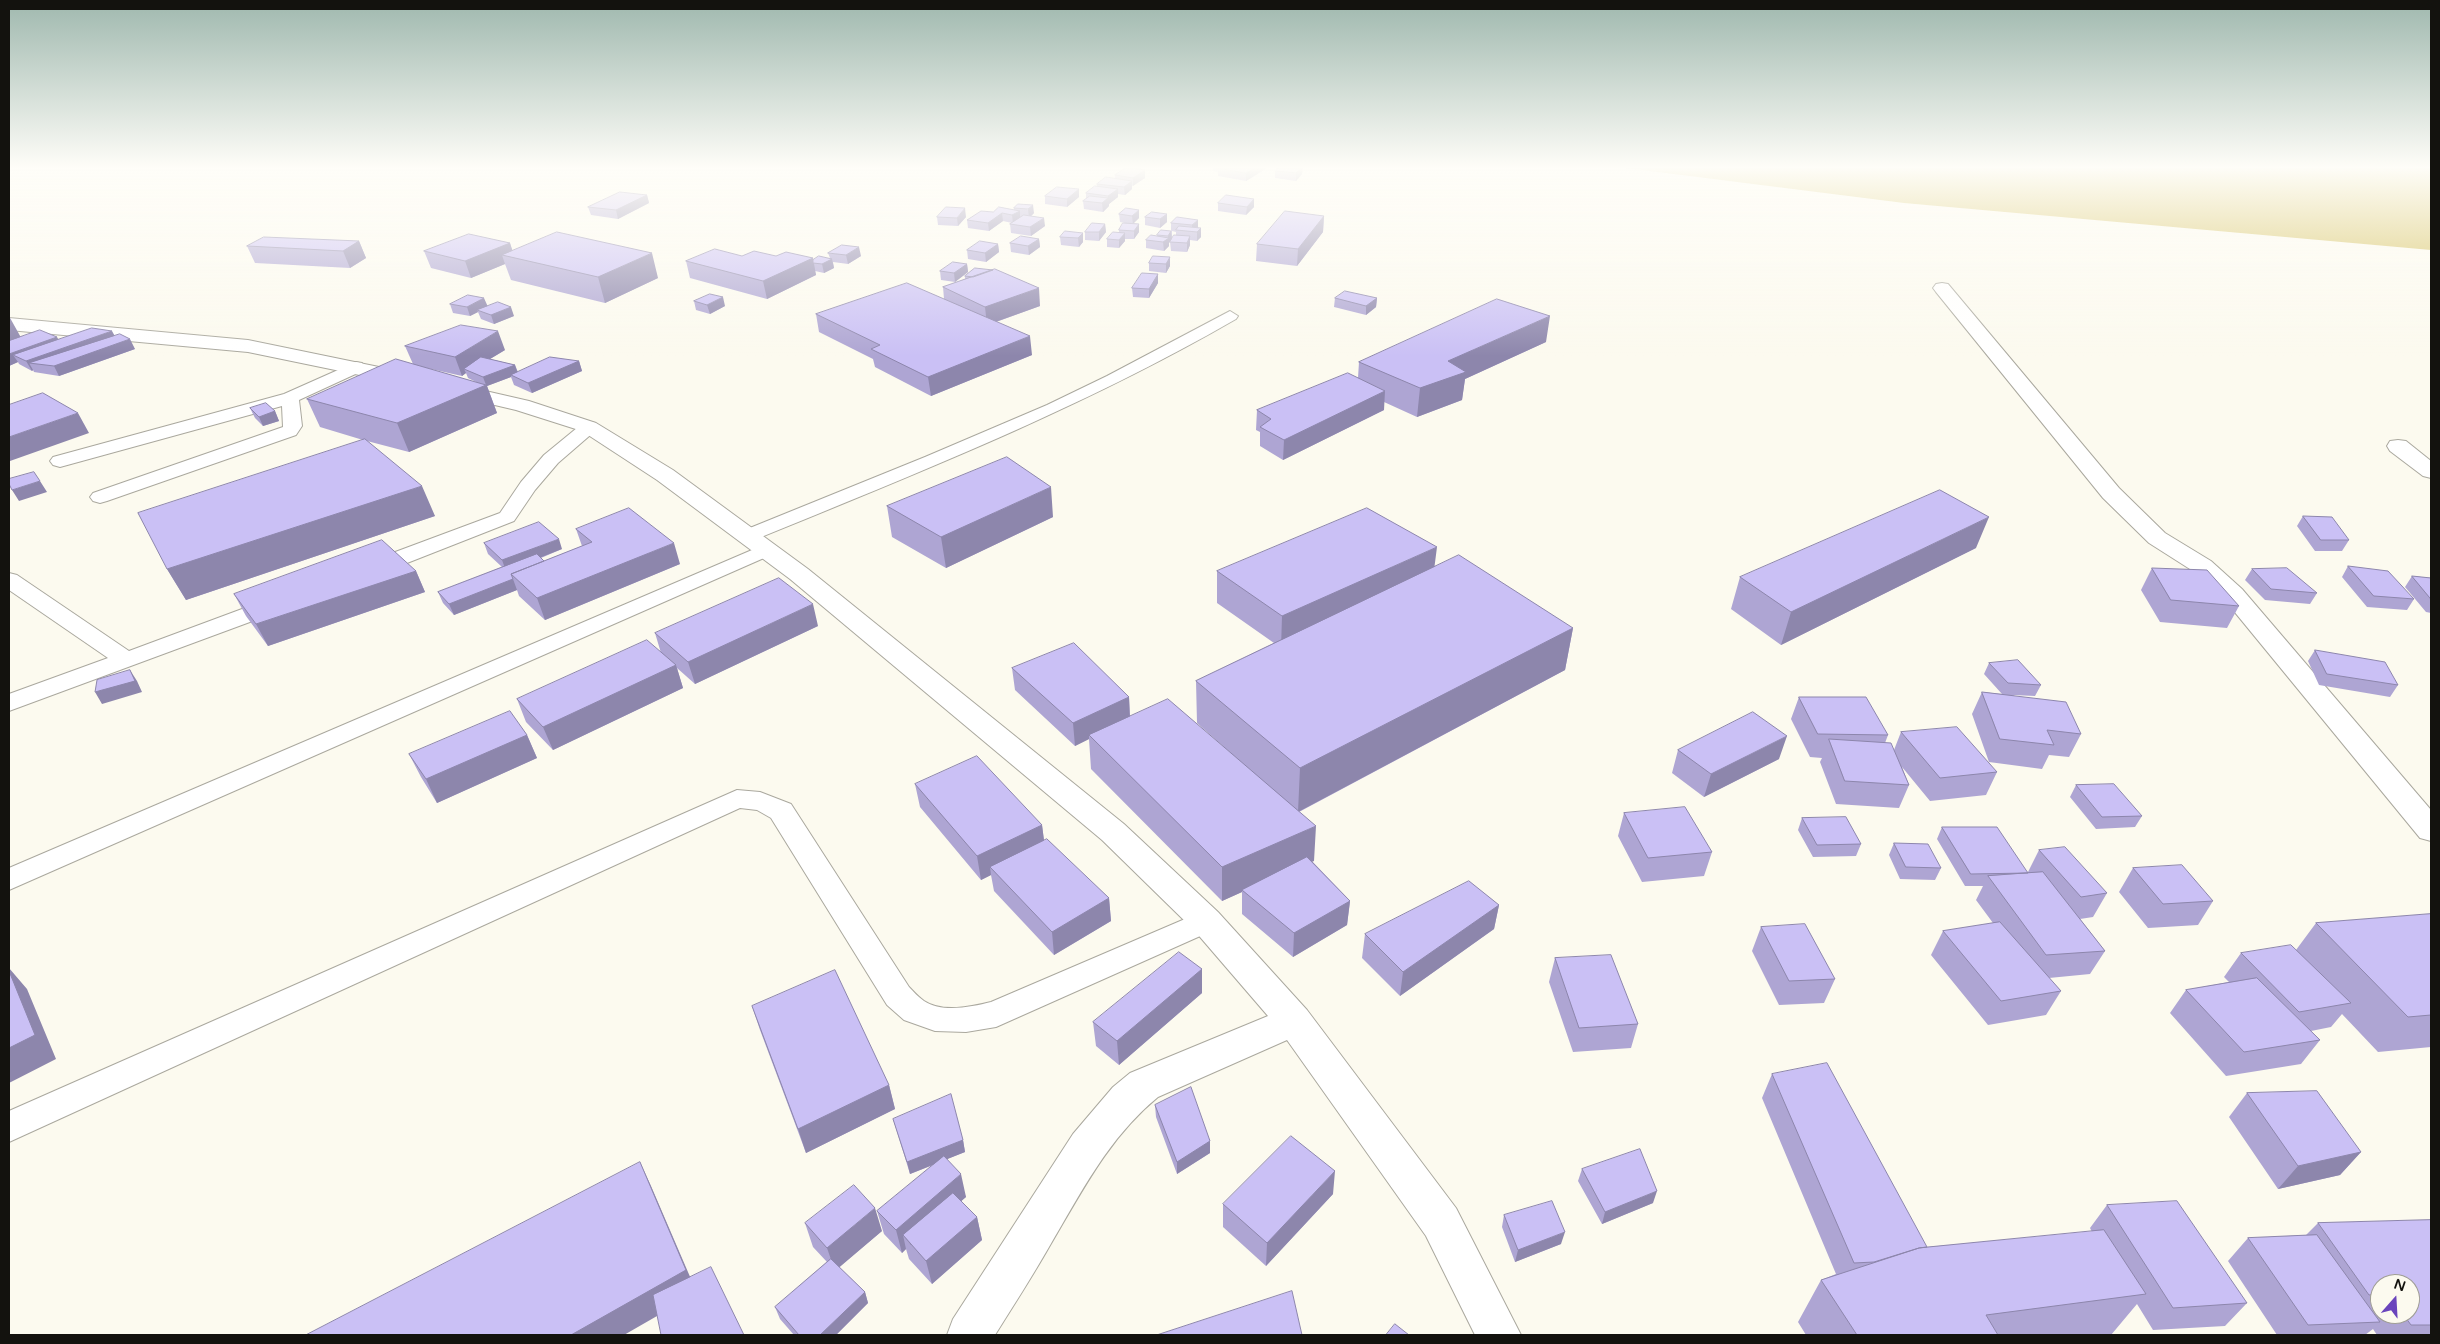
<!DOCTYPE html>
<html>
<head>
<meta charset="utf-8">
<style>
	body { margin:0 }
	#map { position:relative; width:2440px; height:1344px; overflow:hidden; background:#fcfaef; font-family:"Varela Round",sans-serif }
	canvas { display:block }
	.frame { position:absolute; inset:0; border:10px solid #13120e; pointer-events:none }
	.north { position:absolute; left:2370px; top:1274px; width:50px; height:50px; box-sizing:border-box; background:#fcfaef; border:1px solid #9f9d95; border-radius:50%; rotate:19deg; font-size:14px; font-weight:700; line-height:20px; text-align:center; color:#13120e }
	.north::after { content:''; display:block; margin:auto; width:18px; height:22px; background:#6a44bc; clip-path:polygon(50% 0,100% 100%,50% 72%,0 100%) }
</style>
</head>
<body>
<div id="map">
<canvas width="2440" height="1344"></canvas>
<div class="frame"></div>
<div class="north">N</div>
</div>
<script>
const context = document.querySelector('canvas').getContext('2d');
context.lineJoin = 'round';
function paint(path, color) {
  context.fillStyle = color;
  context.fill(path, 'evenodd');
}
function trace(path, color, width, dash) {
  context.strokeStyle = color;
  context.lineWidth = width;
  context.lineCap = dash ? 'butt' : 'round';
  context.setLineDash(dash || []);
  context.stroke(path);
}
const water = new Path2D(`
	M1626,168H2431V250L1904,203Z`);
const service = new Path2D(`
	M1230,311L1238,316L1236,319C1082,408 918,473 754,540L747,542L740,540L737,536L740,532L925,457L1047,405L1107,376Z
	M356,362L362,363L364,367L362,371L299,400L302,426L296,435L107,501L100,503L93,501L90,497L93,493L283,427L282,406L60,467L53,465L50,461L53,457L284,394Z
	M589,422L595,423L598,427L595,431L558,463L535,490L514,521L379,574L371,575L363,574L360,569L363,564L500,513L521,482L544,455L583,423Z
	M766,544L773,546L777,550L773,554L9,890V868Z
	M9,573L17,575L129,651L269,599L277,597L285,599L288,604L285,609L9,711V694L108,658L9,590Z
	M737,790L760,792L791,804L909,987C914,992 918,997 924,1001C942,1013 971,1007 991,1002L1206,910L1216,913L1221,921L1216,929L996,1027L966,1032L935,1031L904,1020L887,1005L771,818L757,810L740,808L9,1142V1111Z`);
const minor = new Path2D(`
	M1942,283L1948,284L2119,488L2165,533L2211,561L2242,589L2431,810V841L2420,838L2224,599L2193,571L2149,543L2103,498L1936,292L1933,288L1936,284Z
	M9,318L248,340L408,373L415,375L418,379L415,383L408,385L248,352L9,330Z
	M455,384L529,401L596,423L673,470L808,569L1124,824L1218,912L1307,1010L1456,1208L1521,1335H1475L1426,1236L1287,1040L1158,1097C1108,1138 1081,1193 1049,1247C1032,1277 1013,1306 995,1335H947L953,1319L1073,1134L1113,1087L1130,1073L1268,1016L1194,930L1102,840L790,579L657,480L582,431L516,410L448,394L445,390L448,386Z
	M2398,440L2406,441L2431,461V478L2423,476L2390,451L2387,446L2390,441Z`);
const wall = new Path2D(`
	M1213,168H1267L1246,181L1218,176V172L1213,171Z
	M1145,170V178L1132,186V189L1125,195L1118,194V197L1109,204V206L1103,212L1084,209L1083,201L1086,199V193L1097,186V184L1115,179V175Z
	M1275,171L1302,174L1296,181L1275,178Z
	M1079,189V197L1067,207L1045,204V196Z
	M647,195L649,203L618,219L591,215L588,207Z
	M1254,199V207L1246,215L1218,211V203Z
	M1018,204L1034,213L1031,216L1045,226L1031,236L1011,233L1010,224L1012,223L1003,221L989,231L968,228L967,220L993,212L1014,210V208Z
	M1126,208L1139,218L1133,223L1139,224V232L1134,239H1125V241L1119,248L1107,247V239L1119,233V230L1125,223L1120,222L1119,214Z
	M1167,214V222L1160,228L1145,225V217Z
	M1324,216L1323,232L1297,266L1256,261L1257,244Z
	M937,217H966L958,226L938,225Z
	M1177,217L1198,228H1201V237L1197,241L1190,240V245L1187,252L1171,251L1170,242L1176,236V232L1172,231V239L1169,243V246L1164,251L1146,248V240L1157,236V235L1171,231V223Z
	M1105,224L1106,232L1099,241L1085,240V232Z
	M1083,233V242L1079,247L1061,245L1060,237Z
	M1039,239L1040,247L1029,255L1011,252L1010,243Z
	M359,241L366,258L350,268L255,263L247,246Z
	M510,243L512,251L658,278L605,303L511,280L505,264L471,278L431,268L424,251Z
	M998,244L999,252L986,262L968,259L967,250Z
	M828,253L861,256L848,264L833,262L834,268L824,273L815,271L816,275L767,299L690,278L686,261L742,256H776L813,258V260L830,258Z
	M1170,257V266L1166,273L1149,271V263Z
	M967,264L968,272L955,282L941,280L940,271Z
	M975,268L1040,306L996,322L1032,355L931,396L875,367L873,359L819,332L816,314L944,299L943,287L965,279V276Z
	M1158,274V283L1149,298L1133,297L1132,288Z
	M1335,298H1377L1376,307L1366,315L1334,307Z
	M694,301L725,306L710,314L696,310Z
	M450,304L487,306L514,316L494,324L481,319L478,312L470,316L453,313Z
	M21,336L59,339L115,336L135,349L59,376L34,372L33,370L32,371L19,364L18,362L9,366Z
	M1546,342L1465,379L1462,400L1417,417L1384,402V410L1283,460L1260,446V432L1256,430L1257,410L1358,378L1359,362Z
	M405,346L505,350L490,359L515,365L518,372L579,361L582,371L532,393L514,385L511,377L487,386L497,413L409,452L367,441L435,516L186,600L167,569L363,440L320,427L307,399L413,364ZM422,367L462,376L466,373L468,378L478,383Z
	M250,408L275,411L279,421L263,426L255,418Z
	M887,506L1053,517L946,568L892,537Z
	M2303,516L2349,540L2342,551H2315L2297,526Z
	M576,529L680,564L545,620L519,596L517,590L454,615L443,603L438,592L502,567L488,554L484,543L562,549L541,558L544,561L582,546Z
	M1976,548L1781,645L1731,609L1740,577Z
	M1435,566L1573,628L1565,670L1299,812L1314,861H1312L1350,901L1347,925L1293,957L1242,914V892L1222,901L1091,769L1089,739L1075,746L1015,690L1012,668L1129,697L1130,717L1252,772L1197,723L1196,681L1274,643L1217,603V571Z
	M2348,566L2414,599L2407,610L2367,607L2342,577Z
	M2152,568L2239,606L2227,628L2160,622L2141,590Z
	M2252,569L2317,593L2310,604L2265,600L2245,580Z
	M416,571L425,592L268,646L246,616L234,594Z
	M2412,576L2431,578V613L2426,612L2405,587Z
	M818,626L695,684L677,668L683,688L553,750L526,722L517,699L661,653L655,633Z
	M2315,650L2398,685L2390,697L2319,685L2308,661Z
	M1989,663L2041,685L2035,696L2013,695L2081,734L2069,757L2049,755L2042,769L1989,762L1972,714L1982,692L2002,694L1984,674Z
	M1799,697L1888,735L1885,743L1894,750L1901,732L1997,772L1986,795L1930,801L1902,767L1909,785L1899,808L1836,804L1820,762L1822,758L1810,757L1791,719Z
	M527,735L537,758L437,803L421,777L409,754Z
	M1678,750L1779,759L1704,797L1672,773Z
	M915,784L1042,825L1044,841L1109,898L1111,921L1054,955L994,891L991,875L981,880L920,807Z
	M2076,785L2142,816L2135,827L2096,829L2070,797Z
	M1624,813L1712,852L1704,876L1642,882L1618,836Z
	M1802,818L1861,844L1856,856L1813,857L1798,830Z
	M1942,827L2028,872L2039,850L2107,893L2093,917L2080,919L2105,951L2090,974L2049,978L2061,991L2046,1015L1988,1025L1931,955L1943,931L1993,923L1976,900L1983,886H1965L1937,839Z
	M1894,843L1941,868L1935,880L1900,879L1889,855Z
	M2133,868L2213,901L2198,925L2148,928L2119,892Z
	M1499,905L1494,929L1400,996L1362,958L1365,934Z
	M2431,914V1047L2378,1052L2342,1014L2331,1027L2311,1031L2320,1040L2301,1064L2226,1076L2170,1013L2186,990L2229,982L2224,977L2241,953L2296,950L2316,923Z
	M1761,927L1835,979L1824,1003L1779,1005L1752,951Z
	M1555,958L1638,1024L1631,1048L1573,1052L1549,982Z
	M1202,969V993L1119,1065L1096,1046L1093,1022Z
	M752,1006L889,1085L895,1109L806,1153L760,1030Z
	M1772,1074L1927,1247L2092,1232L2090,1228L2107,1205L2247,1303L2225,1326L2153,1330L2137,1304L2111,1335H1806L1798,1322L1821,1280L1836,1274L1762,1098Z
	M2247,1093L2361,1152L2340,1175L2278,1189L2229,1117Z
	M1155,1105L1210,1141V1153L1177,1174L1156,1117Z
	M893,1119L963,1140L965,1152L947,1159L966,1197L961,1201L977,1217L982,1240L932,1284L909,1259L906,1249L902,1253L884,1234L877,1211L933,1165L910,1174Z
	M1582,1169L1653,1203L1602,1224L1578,1181Z
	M1333,1194L1266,1266L1223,1227V1204Z
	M1504,1215L1561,1244L1515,1262L1502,1227Z
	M2431,1220V1335H2377L2373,1329L2365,1335H2277L2228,1261L2248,1238L2306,1235L2318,1223ZM2380,1284L2410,1314H2380Z
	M805,1223L882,1231L839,1267L865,1292L868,1303L836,1335H794L780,1319L775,1307L827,1262L813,1247Z`);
const shadedWall = new Path2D(`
	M1255,168H1267L1246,181V173Z
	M1301,168H1303L1302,174L1296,181V173Z
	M1145,170V178L1133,186V178Z
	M1132,181V189L1125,195L1124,187Z
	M1079,189V197L1067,207V199Z
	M1118,189V197L1109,204V206L1103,212L1102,203L1108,198V196Z
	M647,195L649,203L618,219L616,210Z
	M1254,199V207L1246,215L1247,207Z
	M1033,205L1034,213L1029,218L1028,209Z
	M965,208L966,217L958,226L957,218Z
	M1139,210V218L1133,224L1132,216Z
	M1020,211V219L1013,223L1012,215Z
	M1002,213L1003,221L989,231L988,223Z
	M1167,214V222L1160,228V219Z
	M1324,216L1323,232L1297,266L1298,249Z
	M1044,218L1045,226L1031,236L1030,227Z
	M1198,220V228L1192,232V225Z
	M1105,224L1106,232L1099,241V232Z
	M1139,224V232L1134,239V231Z
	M1201,228V237L1197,241V232Z
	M1171,231L1172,239L1169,243V246L1164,251L1163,242L1168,238V236Z
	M1083,233V242L1079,247L1078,238Z
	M1125,233V241L1119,248V240Z
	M1190,236V245L1187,252V243Z
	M1039,239L1040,247L1029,255L1028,246Z
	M359,241L366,258L350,268L343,251Z
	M510,243L515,258L502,255L505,264L471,278L465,261Z
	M998,244L999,252L986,262L985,253Z
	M859,247L861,256L848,264L846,255Z
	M652,253L658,278L605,303L598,277Z
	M1170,257V266L1166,273V264Z
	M813,258L816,275L767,299L763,281Z
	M832,259L834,268L824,273L822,264Z
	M967,264L968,272L955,282L954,273Z
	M1158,274V283L1149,298V289Z
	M1039,288L1040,306L987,325L985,307Z
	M723,297L725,306L710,314L707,305Z
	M484,298L488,307L477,310L478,312L470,316L467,307Z
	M1377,298L1376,307L1366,315V306Z
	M511,307L514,316L494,324L491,315Z
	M9,316L24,343L9,348Z
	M1550,316L1546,342L1465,379L1462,400L1417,417L1420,388L1448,361Z
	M112,331L117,340L29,363L33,370L32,371L26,361Z
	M498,331L505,350L470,371L464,369L466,373L462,376L455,357Z
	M1030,336L1032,355L931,396L928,377Z
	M57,337L62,346L13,355L18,362L9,366V354Z
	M130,339L135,349L59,376L54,366Z
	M579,361L582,371L532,393L528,383Z
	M515,365L518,374L511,375V377L487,386L497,413L409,452L397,423L486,385L483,377Z
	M1385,391L1384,410L1283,460L1284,440Z
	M275,411L279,421L263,426L259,417Z
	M78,413L89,433L10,461L9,459V437Z
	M40,481L47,492L19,501L12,490Z
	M422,486L435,516L186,600L167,569Z
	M1051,487L1053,517L946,568L941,537Z
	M1989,517L1976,548L1781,645L1791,612Z
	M559,539L562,549L506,571L502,560Z
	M674,543L680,564L545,620L537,598Z
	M1437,547L1433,578L1281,649L1282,616Z
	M416,571L425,592L268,646L256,624Z
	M513,579L517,590L454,615L449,604Z
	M813,604L818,626L695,684L688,662Z
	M1573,628L1565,670L1298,812L1300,768Z
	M676,665L683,688L553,750L543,727Z
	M130,670L137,681L142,692L102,704L95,692Z
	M1129,697L1130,720L1089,735V739L1075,746L1073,723Z
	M527,735L537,758L437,803L426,779Z
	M1787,736L1779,759L1704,797L1711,774Z
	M1042,825L1045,848L990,867L991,875L981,880L977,856Z
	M1316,826L1314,861L1244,892L1242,890V892L1222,901V867Z
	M1109,898L1111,921L1054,955L1052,932Z
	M1350,901L1347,925L1293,957L1294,933Z
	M1499,905L1494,929L1400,996L1403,972Z
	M9,968L27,989L56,1059L9,1083Z
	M1202,969V993L1119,1065L1117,1041Z
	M889,1085L895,1109L806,1153L798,1129Z
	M963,1140L965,1152L910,1174L907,1162Z
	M1210,1141V1153L1177,1174V1162Z
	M2361,1152L2340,1175L2278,1189L2298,1166Z
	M640,1162L651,1186L697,1293L624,1335H571Z
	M1335,1171L1333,1194L1266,1266L1267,1243Z
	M961,1174L966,1197L911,1245L903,1235L906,1249L902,1253L896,1230Z
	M1657,1191L1653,1203L1602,1224L1605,1212Z
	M875,1208L882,1231L835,1271L827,1248Z
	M977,1217L982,1240L932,1284L926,1261Z
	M1565,1232L1561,1244L1515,1262L1518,1250Z
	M865,1292L868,1303L836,1335H820Z`);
const building = new Path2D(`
	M1126,168H1131L1145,170L1133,178L1115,175Z
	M1218,168H1255L1246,173Z
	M1278,168H1301L1296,173L1275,171Z
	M1106,177L1132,181L1124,187L1097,184Z
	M1095,186L1118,189L1108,196L1086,193Z
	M1057,187L1079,189L1067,199L1045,196Z
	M620,192L647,195L616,210L588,207Z
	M1226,195L1254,199L1247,207L1218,203Z
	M1090,196L1108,198L1102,203L1083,201Z
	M1018,204L1033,205L1028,209L1014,208Z
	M946,207L965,208L957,218L937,217Z
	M999,207L1020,211L1012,215L1002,213L988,223L967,220L981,211L993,212Z
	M1126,208L1139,210L1132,216L1119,214Z
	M1285,211L1324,216L1298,249L1257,244Z
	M1152,212L1167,214L1160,219L1145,217Z
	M1024,215L1044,218L1030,227L1010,224Z
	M1177,217L1198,220L1192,225L1171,223Z
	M1092,223L1105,224L1099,232H1085Z
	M1123,223L1139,224L1134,231L1119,230Z
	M1179,226L1201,228L1197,232L1176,230Z
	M1161,230L1171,231L1168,236L1157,235Z
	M1065,231L1083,233L1078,238L1060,237Z
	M557,232L652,253L598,277L502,255Z
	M1113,232L1125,233L1119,240L1107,239Z
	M469,234L510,243L465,261L424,251Z
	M1151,235L1169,238L1163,242L1146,240Z
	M1174,235L1190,236L1187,243L1170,242Z
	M1021,236L1039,239L1028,246L1010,243Z
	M264,237L359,241L343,251L247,246Z
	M980,241L998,244L985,253L967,250Z
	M842,245L859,247L846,255L828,253Z
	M715,249L742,256L754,251L776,256L786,252L813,258L763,281L686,261Z
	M819,256L832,259L822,264L813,263V260Z
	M1153,256L1170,257L1166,264L1149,263Z
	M953,262L967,264L954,273L940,271Z
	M975,268L993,270L973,277L965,276Z
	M995,269L1039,288L985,307L943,287Z
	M1142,273L1158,274L1149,289L1132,288Z
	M907,283L1030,336L928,377L871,349L880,345L816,314Z
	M1345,291L1377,298L1366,306L1335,298Z
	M710,294L723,297L707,305L694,301Z
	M468,295L484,298L467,307L450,304Z
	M1497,299L1550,316L1448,361L1466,372L1420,388L1359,362Z
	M498,302L511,307L491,315L477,310Z
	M461,325L498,331L455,357L405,346Z
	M92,328L112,331L26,361L13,355Z
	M40,330L57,337L9,354V341Z
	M120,334L130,339L54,366L29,363Z
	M481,357L515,365L483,377L464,369Z
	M550,357L579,361L528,383L511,375Z
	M396,359L486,385L397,423L307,399Z
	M1348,373L1385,391L1284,440L1260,427L1271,419L1257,410Z
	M43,393L78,413L9,437V405Z
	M266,403L275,411L259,417L250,408Z
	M365,439L422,486L167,569L138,513Z
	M1007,457L1051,487L941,537L887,506Z
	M34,472L40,481L12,490L9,484V479Z
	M1940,490L1989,517L1791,612L1740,577Z
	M629,508L674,543L537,598L511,574L592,542L576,529Z
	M1367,508L1437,547L1282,616L1217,571Z
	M2303,516L2332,517L2349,540H2321Z
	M539,522L559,539L502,560L484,543Z
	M382,540L416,571L256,624L234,594Z
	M537,554L544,561L511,574L513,579L449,604L438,592Z
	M1459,555L1573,628L1300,768L1196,681Z
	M2348,566L2388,571L2414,599L2374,596Z
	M2152,568L2207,570L2239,606L2171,600Z
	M2287,568L2317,593L2271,589L2252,569Z
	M2412,576L2431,578V599Z
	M779,578L813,604L688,662L655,633Z
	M647,640L676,665L543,727L517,699Z
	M1074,643L1129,697L1073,723L1012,668Z
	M2315,650L2385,662L2398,685L2327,674Z
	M2018,660L2041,685L2008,683L1989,663Z
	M130,670L135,681L95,692L97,680Z
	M1982,692L2066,702L2081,734L2047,730L2054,745L2000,739Z
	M1799,697H1866L1888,735L1818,734Z
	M1168,699L1316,826L1222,867L1089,735Z
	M510,711L527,735L426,779L409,754Z
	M1753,712L1787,736L1711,774L1678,750Z
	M1957,727L1997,772L1940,778L1901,732Z
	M1829,739L1891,743L1909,785L1845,781Z
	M977,756L1042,825L977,856L915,784Z
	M2114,784L2142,816L2102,817L2076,785Z
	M1685,807L1712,852L1648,858L1624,813Z
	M1846,817L1861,844L1817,845L1802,818Z
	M1942,827H1997L2028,873L1971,874Z
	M1047,839L1109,898L1052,932L990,867Z
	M1894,843L1928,844L1941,868L1906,867Z
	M2065,847L2107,893L2081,897L2039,850Z
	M1307,857L1350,901L1294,933L1242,890Z
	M2182,865L2213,901L2163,904L2133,868Z
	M2043,872L2105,951L2046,955L1988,876Z
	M1469,881L1499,905L1403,972L1365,934Z
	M2431,914V1015L2408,1017L2316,923Z
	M2000,922L2061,991L2001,1001L1943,931Z
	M1805,924L1835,979L1789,981L1761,927Z
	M2291,945L2351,1003L2299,1012L2241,953Z
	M1179,952L1202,969L1117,1041L1093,1022Z
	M1611,955L1638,1024L1579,1028L1555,958Z
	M835,970L889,1085L798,1129L752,1006Z
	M9,971L35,1035L9,1048Z
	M2257,978L2320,1040L2244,1052L2186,990Z
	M1827,1063L1927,1247L1919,1248L1874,1262L1854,1263L1772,1074Z
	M1191,1087L1210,1141L1177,1162L1155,1105Z
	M2317,1091L2361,1152L2298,1166L2247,1093Z
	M951,1094L963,1140L907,1162L893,1119Z
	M1291,1136L1335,1171L1267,1243L1223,1204Z
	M1640,1149L1657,1191L1605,1212L1582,1169Z
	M944,1156L961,1174L896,1230L877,1211Z
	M640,1162L686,1270L571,1335H306Z
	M854,1185L875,1208L827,1248L805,1223Z
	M953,1193L977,1217L926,1261L903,1235Z
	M1552,1201L1565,1232L1518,1250L1504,1215Z
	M2177,1201L2247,1303L2173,1308L2107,1205Z
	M2431,1220V1325H2411L2403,1314H2410V1284H2380V1294L2369,1295L2318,1223Z
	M2104,1230L2146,1294L1986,1315L1998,1335H1857L1821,1280L1919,1248Z
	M2317,1235L2380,1322L2308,1325L2248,1238Z
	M831,1259L865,1292L820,1335H799L775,1307Z
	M711,1267L744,1335H661L653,1295Z
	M1292,1291L1302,1335H1157Z
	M1395,1324L1409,1335H1386Z`);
paint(water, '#d2bd56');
trace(service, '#aaa89e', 2);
trace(minor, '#aaa89e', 2);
paint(service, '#fff');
paint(minor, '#fff');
paint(wall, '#aea5d3');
paint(shadedWall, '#8d86ac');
paint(building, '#cac0f5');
trace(building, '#8d86ac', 1);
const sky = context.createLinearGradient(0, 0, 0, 356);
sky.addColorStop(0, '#9fb8ae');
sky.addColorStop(0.47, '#fefdf8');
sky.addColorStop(1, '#fefdf800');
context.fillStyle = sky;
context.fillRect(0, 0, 2440, 356);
</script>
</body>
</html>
